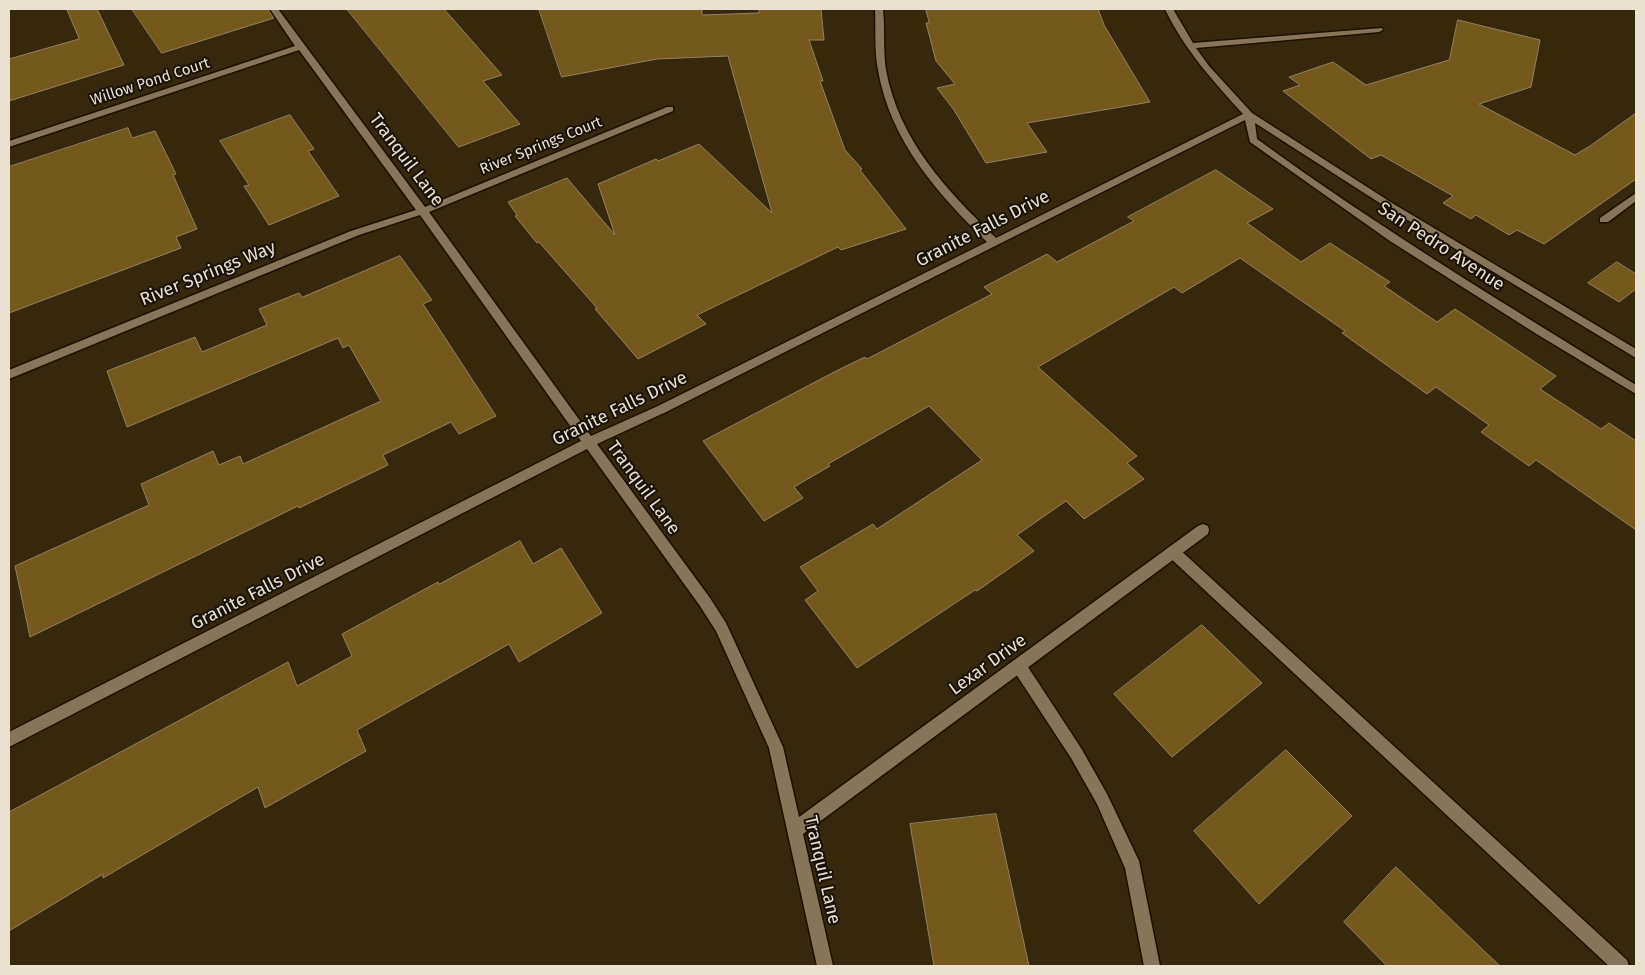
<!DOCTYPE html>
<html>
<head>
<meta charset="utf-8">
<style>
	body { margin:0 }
	#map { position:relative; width:1645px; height:975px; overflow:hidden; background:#36280a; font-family:"Fira Sans",sans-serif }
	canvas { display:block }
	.frame { position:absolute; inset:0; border:10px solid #eae1d0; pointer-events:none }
</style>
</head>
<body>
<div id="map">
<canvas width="1645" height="975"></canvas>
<div class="frame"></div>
</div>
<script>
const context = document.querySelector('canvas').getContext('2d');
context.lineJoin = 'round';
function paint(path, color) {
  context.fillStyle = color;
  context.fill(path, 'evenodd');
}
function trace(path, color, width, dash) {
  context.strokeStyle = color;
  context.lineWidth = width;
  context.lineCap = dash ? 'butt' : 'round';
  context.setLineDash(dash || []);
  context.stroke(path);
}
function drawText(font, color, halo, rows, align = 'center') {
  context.font = font + ' "Fira Sans",sans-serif';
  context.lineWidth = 4;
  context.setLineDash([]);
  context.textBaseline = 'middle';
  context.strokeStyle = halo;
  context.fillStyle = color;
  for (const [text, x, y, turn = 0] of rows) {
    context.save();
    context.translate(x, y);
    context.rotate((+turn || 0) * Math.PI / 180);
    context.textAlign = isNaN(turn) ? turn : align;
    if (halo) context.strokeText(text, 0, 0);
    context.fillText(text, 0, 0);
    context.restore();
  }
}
const building = new Path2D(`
	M67,9H97L124,65L9,101V59L79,39Z
	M132,9H268L274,18L162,53Z
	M347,9H444L502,75L483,81L520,124L459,147Z
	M539,9H702V15L759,13V9H821L824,40H809L823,81H820L845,150L862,169L860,170L906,229L841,250L838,247L697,315L706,324L638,359L595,309L597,308L539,242L537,243L515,216L517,215L508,202L567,178L615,235L598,184L656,159L658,161L699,144L772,213L728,56L657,59L562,77Z
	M926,9H1098L1104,25L1150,102L1027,123L1047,152L986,163L954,110L937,88L955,84L936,61L926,23H929Z
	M1458,20L1540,40L1531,87L1479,104L1575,155L1590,146L1636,113V179L1544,244L1517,230L1509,235L1476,215L1471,219L1443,203L1453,196L1381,155L1371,159L1283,91L1300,85L1289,77L1333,62L1366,85L1449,60Z
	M290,115L314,149L308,151L339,196L269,225L244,186L249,185L220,141Z
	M128,128L132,138L155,131L176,174L173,175L197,229L176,237L181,248L9,313V167Z
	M1216,170L1273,209L1247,223L1301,262L1330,243L1390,282L1384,286L1437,322L1455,309L1556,376L1540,389L1601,429L1609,423L1636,441V530L1536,460L1529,466L1481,432L1489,425L1436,387L1427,394L1342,333L1345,331L1240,258L1182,293L1174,287L1038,367L1137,456L1127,463L1144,479L1084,519L1066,501L1017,535L1034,551L977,591L975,590L857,668L805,600L818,591L800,567L873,524L877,529L982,460L929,406L828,464L830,466L794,487L803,498L764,521L703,441L836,371L865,357L867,359L992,294L984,287L1047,254L1057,262L1134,221L1128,217Z
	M400,256L432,300L423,304L496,416L459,434L451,422L383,455L388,465L299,508L298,506L30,637L15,566L149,505L141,484L213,451L219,465L240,456L243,464L381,401L349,345L343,348L338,338L127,427L107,371L195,337L202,352L267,325L259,309L299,293L302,297Z
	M1617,262L1636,274V289L1619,302L1588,283Z
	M520,541L533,564L561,548L602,613L519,662L509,644L357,730L366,751L265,808L258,787L103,878V874L9,931V812L288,662L297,686L352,656L342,634L438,582L439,584Z
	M1202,625L1262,683L1172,757L1114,694Z
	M1286,750L1352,816L1259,904L1194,831Z
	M996,814L1029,966H934L910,824Z
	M1396,867L1500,966H1387L1344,922Z`);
const lane = new Path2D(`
	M1173,546L1178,548L1627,960L1629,966H1609L1168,556L1166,552L1168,548Z
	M1019,659L1024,661L1081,748L1107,794L1139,861L1160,966H1144L1125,868L1097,804L1071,758L1014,671L1012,666L1014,661Z`);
const street = new Path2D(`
	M270,9H278L425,207L667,107H673V111L429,212L591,436L658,406L987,242C938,194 890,141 878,70C874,50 876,29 875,9H883C885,29 883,50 886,70C899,140 946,190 996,238L1243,114C1213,81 1184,49 1165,9H1173L1193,43L1382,28L1383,30L1379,32L1196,48L1209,66L1252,113L1392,203L1636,349V358L1386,207L1255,123L1257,139C1379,228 1508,306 1636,385V394L1535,333L1390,241L1250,142L1245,120L666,412L597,444L710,598L726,623L783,747L799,817L1198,526L1203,524L1208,526L1209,530L1208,534L803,834L833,966H817L769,748L716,631L700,606L587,449L9,747V732L581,441L420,215L359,235L9,379V370L351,231L416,210L299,50L9,147V141L295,46Z
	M1636,193V201L1608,222H1600V218Z`);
const farStreetnames = [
	["Willow Pond Court",150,82,-18],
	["River Springs Court",541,146,-22]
];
const streetNames = [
	["Tranquil Lane",406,160,53],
	["Granite Falls Drive",983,229,-27],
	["San Pedro Avenue",1441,247,33],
	["River Springs Way",208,274,-22],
	["Granite Falls Drive",620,409,-26],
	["Tranquil Lane",643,488,54],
	["Granite Falls Drive",258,592,-27],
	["Lexar Drive",988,665,-36],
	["Tranquil Lane",822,870,77]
];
paint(building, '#74591c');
trace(building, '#928262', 1);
trace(lane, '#1b1100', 3);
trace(street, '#1b1100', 3);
paint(lane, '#867657');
paint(street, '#867657');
drawText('15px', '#eae1d0', '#181206', farStreetnames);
drawText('18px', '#eae1d0', '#181206', streetNames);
</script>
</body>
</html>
